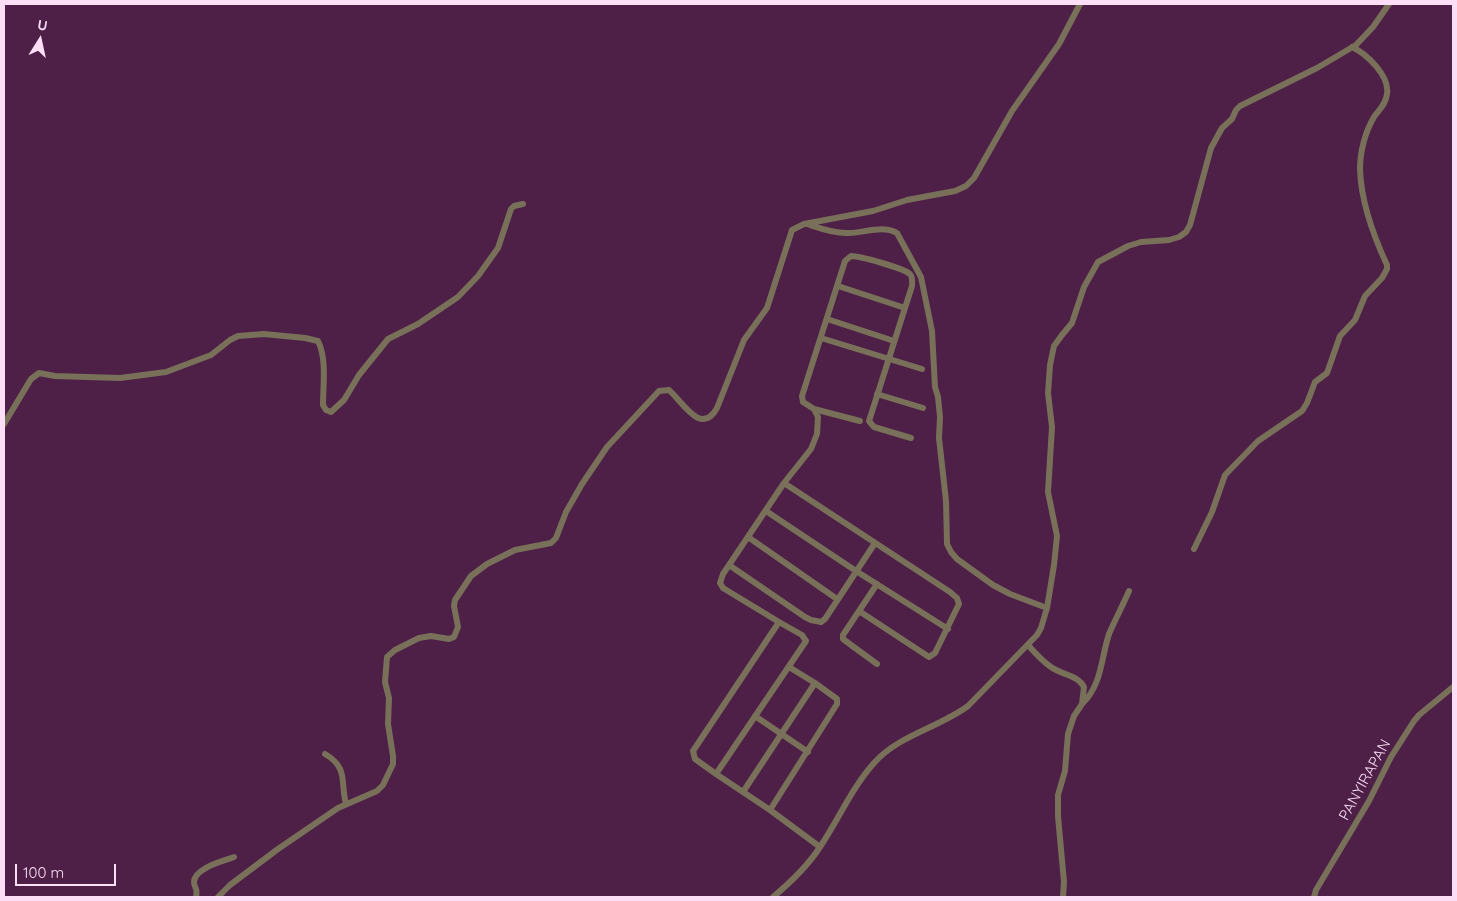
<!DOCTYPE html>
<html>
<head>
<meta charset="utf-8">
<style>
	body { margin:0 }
	#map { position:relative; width:1457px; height:901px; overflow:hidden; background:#4e2048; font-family:Quicksand,sans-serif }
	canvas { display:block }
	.frame { position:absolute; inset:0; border:5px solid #fcdff7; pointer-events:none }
	.north { position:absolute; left:15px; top:15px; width:50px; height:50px; -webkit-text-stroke:4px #4e2048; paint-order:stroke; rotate:10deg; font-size:14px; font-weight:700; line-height:20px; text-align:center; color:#fcdff7 }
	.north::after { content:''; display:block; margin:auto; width:18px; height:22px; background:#fcdff7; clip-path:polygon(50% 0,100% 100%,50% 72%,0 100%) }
	.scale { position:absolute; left:15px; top:864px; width:101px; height:22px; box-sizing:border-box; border:2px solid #fcdff7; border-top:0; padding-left:6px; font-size:15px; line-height:18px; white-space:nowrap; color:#fcdff7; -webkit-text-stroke:4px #4e2048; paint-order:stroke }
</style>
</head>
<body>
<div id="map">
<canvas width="1457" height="901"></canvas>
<div class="frame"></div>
<div class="north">U</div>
<div class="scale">100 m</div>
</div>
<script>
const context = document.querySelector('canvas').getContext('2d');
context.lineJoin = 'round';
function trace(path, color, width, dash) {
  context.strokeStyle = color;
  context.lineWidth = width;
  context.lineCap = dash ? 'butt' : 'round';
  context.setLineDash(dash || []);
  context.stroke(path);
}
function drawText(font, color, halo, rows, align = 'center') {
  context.font = font + ' Quicksand,sans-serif';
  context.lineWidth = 5;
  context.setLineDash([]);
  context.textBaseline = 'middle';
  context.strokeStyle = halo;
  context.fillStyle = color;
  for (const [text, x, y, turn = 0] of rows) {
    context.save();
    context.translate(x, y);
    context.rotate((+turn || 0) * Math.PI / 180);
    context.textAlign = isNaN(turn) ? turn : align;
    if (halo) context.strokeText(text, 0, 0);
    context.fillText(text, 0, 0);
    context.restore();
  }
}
const minor = new Path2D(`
	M807,224C819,228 832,233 846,233C863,234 881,224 897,233L921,277L932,331L935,387L938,397L940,417L939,438L946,501L947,544L951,552L957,559L993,585L1010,594L1047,608
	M838,286L905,308
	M827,319L894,341
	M821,338L922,369
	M877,394L923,408
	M814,409L860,421
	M4,424L31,379L39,373L55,376L120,378L166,372L211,355L230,340L238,336L264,334L305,338L318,341C327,359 323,385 323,405L326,410L331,412L344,400L359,375L388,339L418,324L458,297L478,276L498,248L511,209L514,206L523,204
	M784,483L950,592L957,598L959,604L935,653L929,657L859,611
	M766,511L856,571L948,629
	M748,537L837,599
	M1194,549L1212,512L1225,475L1258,441L1302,411L1307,403L1315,382L1327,373L1340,336L1355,320L1365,296L1382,278L1387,269V265C1373,235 1361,202 1360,169C1360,152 1365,132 1374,117C1379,110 1386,104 1387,94C1390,76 1367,54 1352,47
	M729,565L805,617L811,620L821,622L825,619L875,543
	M877,584L843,635V639L847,642L877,664
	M779,622L802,635L806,641L716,774L770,810L820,847
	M1028,645C1035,653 1042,661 1051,667C1062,675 1078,675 1084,687L1082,704L1074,716L1068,734L1065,771L1058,795V816L1064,882L1063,897
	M1083,703C1102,684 1101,658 1109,634C1115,620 1123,605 1129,591
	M755,716L808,752
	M325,754C349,768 340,782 346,804
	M716,774L695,759L693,751L779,622L723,588L720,583L723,574L784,483L811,449L817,434L818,417L814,409L803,402L802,396L845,261L851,256C860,256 903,268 910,274C913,277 912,282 912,286L869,421L874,427L911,438
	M743,792L815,683L789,667
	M770,810L837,704V699L815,683
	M196,897C198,886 194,889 194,882C194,868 224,861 234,857
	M218,897L230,885L278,849L338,808L377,791L383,785L393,764V756L388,724L389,698L385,682L387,657L395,650L419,638L431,636L449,639L454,637L458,627L454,606L455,600L471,576L487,564L515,550L551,543L556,538L566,512L582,484L607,447L659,391L669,390C682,401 701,437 717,408L744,340L767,308L792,230L804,224L873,211L907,200L955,191L966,186L974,178L1012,111L1059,44L1080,4
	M773,897C791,882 807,867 820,847C839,819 851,789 874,763C899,735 938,728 968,706L1037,635L1041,628L1047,608L1054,565L1057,536L1048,492L1052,427L1048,393L1050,365L1054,346L1062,335L1072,323L1084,287L1098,262L1128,246L1141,242L1169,240L1179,237L1186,232L1190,225L1211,148L1222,128L1232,119L1236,110L1240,106L1317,68L1356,45L1373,27L1389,4
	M1314,897L1316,890L1369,801L1391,757L1414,721L1419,715L1453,687`);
const streetNames = [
	["PANYIRAPAN",1365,780,-61]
];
trace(minor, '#787058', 6);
drawText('15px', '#fcdff7', '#4e2048', streetNames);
</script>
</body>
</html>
